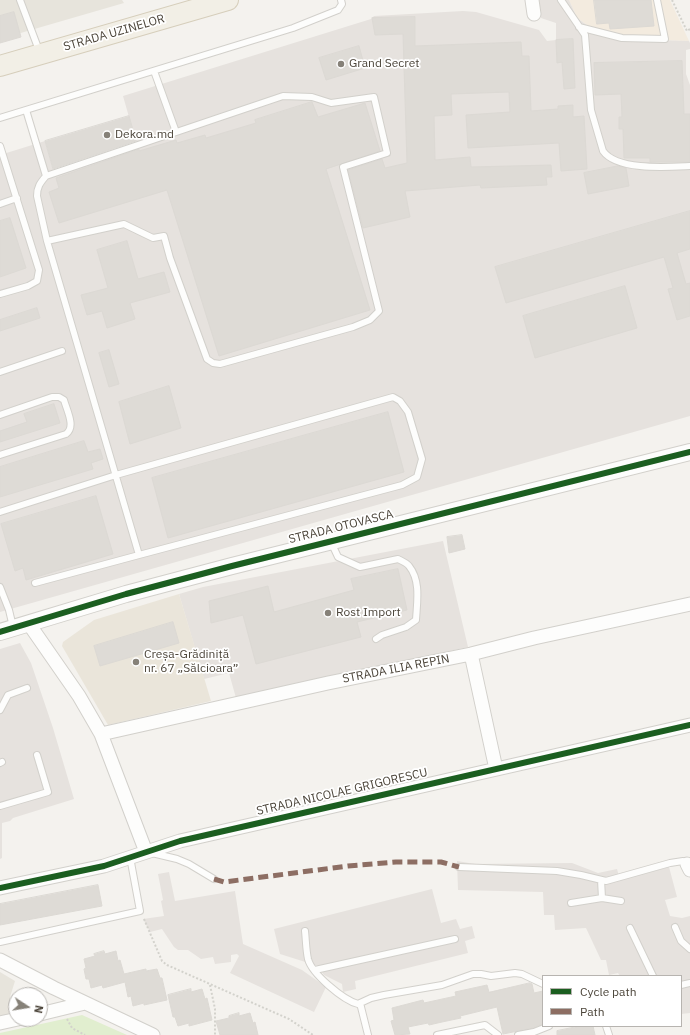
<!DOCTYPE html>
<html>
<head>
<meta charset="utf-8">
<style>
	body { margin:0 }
	#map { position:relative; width:690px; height:1035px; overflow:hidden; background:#f4f2ee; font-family:"IBM Plex Sans",sans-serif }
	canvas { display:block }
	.legend { position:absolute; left:542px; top:975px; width:140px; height:52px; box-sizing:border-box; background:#fff; border:1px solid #b7b4b0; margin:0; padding:5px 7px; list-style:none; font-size:12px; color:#4b4439 }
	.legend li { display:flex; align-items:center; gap:8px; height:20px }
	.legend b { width:20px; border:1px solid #b7b4b0 }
	.north { position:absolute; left:8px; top:987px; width:40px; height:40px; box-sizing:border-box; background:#fff; border:1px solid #b7b4b0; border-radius:50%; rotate:102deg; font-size:11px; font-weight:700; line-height:16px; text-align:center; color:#4b4439 }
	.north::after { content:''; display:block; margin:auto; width:14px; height:18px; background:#868178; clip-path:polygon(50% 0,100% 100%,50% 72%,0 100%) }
</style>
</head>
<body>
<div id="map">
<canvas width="690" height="1035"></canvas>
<ul class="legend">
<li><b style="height:5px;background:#1b5e20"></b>Cycle path</li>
<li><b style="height:5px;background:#8d6e63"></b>Path</li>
</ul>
<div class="north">N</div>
</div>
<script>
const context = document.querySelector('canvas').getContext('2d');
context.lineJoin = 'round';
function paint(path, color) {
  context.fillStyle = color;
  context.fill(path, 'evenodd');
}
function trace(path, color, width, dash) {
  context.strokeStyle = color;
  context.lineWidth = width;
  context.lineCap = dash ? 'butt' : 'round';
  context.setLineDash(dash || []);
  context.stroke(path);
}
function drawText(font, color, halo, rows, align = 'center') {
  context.font = font + ' "IBM Plex Sans",sans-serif';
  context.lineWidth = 3.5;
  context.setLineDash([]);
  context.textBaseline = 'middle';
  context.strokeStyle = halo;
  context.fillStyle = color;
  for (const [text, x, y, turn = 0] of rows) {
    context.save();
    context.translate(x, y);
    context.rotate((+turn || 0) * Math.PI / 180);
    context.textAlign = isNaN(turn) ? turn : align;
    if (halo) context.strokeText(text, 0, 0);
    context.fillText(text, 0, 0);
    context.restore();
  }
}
const residential = new Path2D(`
	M0,0H122L124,3L0,39Z
	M0,972L15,981L10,997V1014L0,1016Z`);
const commercial = new Path2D(`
	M569,0H670L689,41L617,39L591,28L577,18Z`);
const industrial = new Path2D(`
	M539,0H569L577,18L591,28L617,39L689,41L690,43V49L686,50V74L690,85V416L0,612V155L45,141L54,173L137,145L123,96L371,19L374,16L463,11L476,12L539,30L547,41L556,40V23L541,18Z
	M443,541L468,647L236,698L229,673L204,679L179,594L203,587Z
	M20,643L31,663L53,728L74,799L13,818L10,821L2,823V858L0,859V862V649Z
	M457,861L475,864L572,863L598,873L617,869L620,880L669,867L677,897L665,900L670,916L682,918L690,916V1013L681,1014V976H620L618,973L609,975L606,960H601L586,928L555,930L554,915H544L543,892L458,890Z
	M169,872L175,901L235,891L243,944L302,970L326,987L314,1012L230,973L239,956L237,954L231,955V962L215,964L213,957L201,959L188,950H178L174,947L162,929L150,932L143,919L164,916L161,901L163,900L158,874Z
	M432,889L441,923L456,919L460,929L472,926L475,938L465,941L468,953L355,981L356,989L343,992L342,984L324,975L318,966L280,954L274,929Z`);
const education = new Path2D(`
	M179,594L211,701L108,725L62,646L63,642L94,620Z`);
const green = new Path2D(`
	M82,1015L127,1035H0V1033Z`);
const building = new Path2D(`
	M594,0H651L654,26L610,29L609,23L597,24Z
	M14,12L21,37L0,43V16Z
	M415,17V46L521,42L522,56H529L531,111L558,109V106L573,105V117L584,116L587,169L561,171L559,143L468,148L466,115L510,112L509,92L451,94L452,115L434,116L435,160L470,157L471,167L551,165L552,177H546L547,185L481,188L480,185L405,191L410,217L363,228L348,170L382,159L385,168L407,163L403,34L375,35L372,18Z
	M573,39L575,88L564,89L562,62L557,63L556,40Z
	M359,46L365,68L326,80L319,58Z
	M682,61L684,114H690V162H650V158H624L623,129H619V117H622L621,94L595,95L594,63Z
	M312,102L318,117L365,103L380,151L326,169L370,310L219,356L167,190L59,223L49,192L59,188L56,178L139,149V151L176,140L177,143L205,135L206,138L256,123L255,120Z
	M129,116L136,141L53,169L45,141Z
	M618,166L626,168L629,186L588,194L584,173Z
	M690,211V249L677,253L686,284L690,283V316L677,320L668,289L673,288L664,257L506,303L495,267Z
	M10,218L26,268L0,277V221Z
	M127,241L138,279L164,272L170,292L130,303L135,319L107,328L102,311L87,315L81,295L108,288L97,250Z
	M625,286L637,328L535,358L523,316Z
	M37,308L40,318L0,331V320Z
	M109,350L119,384L109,387L99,353Z
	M169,386L181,428L130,444L119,402Z
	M54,404L60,423L0,442V431L27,422L24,414Z
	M388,412L404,472L168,538L152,478Z
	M84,441L88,452L100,449L103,459L91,463L93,469L0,497V467Z
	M96,496L113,554L26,580L23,568L15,571L1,524Z
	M462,535L465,549L449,553L447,537Z
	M398,569L407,610L357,622L361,637L256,664L243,615L211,623L209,601L268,586L274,612L354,590L351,579Z
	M173,622L179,643L100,666L94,646Z
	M98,885L102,906L0,925V904Z
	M104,951L105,954L116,951L118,961L120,960L124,974L146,969V971L157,969L160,978H162L167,1000L144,1005V1003L133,1006L131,996L128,997L125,982L103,988L102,985L91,988L89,979H86L84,969L86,968L84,959L95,956L94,954Z
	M530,983L532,984L534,993L543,991V1024L533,1028L503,1034L497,1007L460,1016L461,1018L442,1022L429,1025L428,1023L408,1027L410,1034L395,1035L391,1021L394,1020L392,1008L423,1000L424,1003L456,996L455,992L487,985L489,992Z
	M191,989V992L202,989L205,999L207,998L212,1020L189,1026V1023L178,1026L175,1017H173L168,995Z
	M239,1013V1016L250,1013L253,1023L255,1022L258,1035H220L216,1021L229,1018V1016Z
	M580,1026H593L595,1035H557V1031Z`);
const path = new Path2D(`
	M672,0L687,31L690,29
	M144,919L162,961L167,965L289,1019L313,1035
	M210,985L215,1009V1035
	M67,1019L72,1028L85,1035`);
const service = new Path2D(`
	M20,0L40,53
	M561,0L585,35L591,110L603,151C617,171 668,167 690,166
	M579,27L622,38L665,39L657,0
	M154,71L176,132
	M26,110L46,176
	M0,118L293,28L338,10L342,4L341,0
	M0,146L39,270L37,281L28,286L0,294
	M0,204L17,198
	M0,372L62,351
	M0,415L52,397H59L64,400C67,411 76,427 66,434L0,455
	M0,512L116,475L393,397L400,401L408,412L422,459L417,477L402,485L139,555
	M331,542L338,557L360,567L398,559C402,561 407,563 409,566C421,581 417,602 416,620L406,627L382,635L376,639
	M35,583L139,555L47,241L37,196C37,187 40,183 46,176L283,96L312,97L331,103L374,97L387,153L343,167L379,311L370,320L353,327L220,364L213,363L207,359L170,258L164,236L153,238L124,224L47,241
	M0,587L9,610L13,627
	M0,710L8,695L27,688
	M0,763L2,762
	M0,806L48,792L37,755
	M152,853L177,859L189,864L214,879
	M459,867L557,871L581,875L606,881L670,863L683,861L687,864
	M602,898L621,901
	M571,903L602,898L601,880
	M675,927L681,941L690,949
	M630,928L653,976
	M305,931C306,940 306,950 308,959C312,974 343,1000 358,1004L371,998L384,995L442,985L473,974H481L491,976L515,973L522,974L543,984
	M0,942L140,911L130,857
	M315,970L455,939
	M681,985L690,983
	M360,1003L368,1035
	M606,1026L609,1035
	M437,1035L485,1025L498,1035
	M518,1035L534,1032L549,1026`);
const minor = new Path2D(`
	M532,0L534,14
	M29,624L79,696L101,734L146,852
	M471,654L496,769
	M101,734L328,683L471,654L534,638L690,604
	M687,864L690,870
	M0,888L104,866L180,841L690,725
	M0,960L54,988L153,1035
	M40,1014L85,1003
	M0,1023L18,1019`);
const tertiary = new Path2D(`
	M0,632L126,594L232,566L690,452`);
const primary = new Path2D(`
	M0,66L228,0`);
const quiet = new Path2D(`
	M214,879L224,882L348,866L396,862H441L459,867`);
const cycleway = new Path2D(`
	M0,632L126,594L232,566L690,452
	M0,888L104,866L180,841L690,725`);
const markers = [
	[341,64,4,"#868178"],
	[107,135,4,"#868178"],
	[328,613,4,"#868178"],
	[136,662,4,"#868178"]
];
const streetNames = [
	["STRADA UZINELOR",114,33,-16],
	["STRADA OTOVASCA",341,527,-14],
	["STRADA ILIA REPIN",396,669,-11],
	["STRADA NICOLAE GRIGORESCU",342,792,-13]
];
const poiNames = [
	["Grand Secret",349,64],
	["Dekora.md",115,135],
	["Rost Import",336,613],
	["Creșa-Grădiniță",144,655],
	["nr. 67 „Sălcioara”",144,669]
];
paint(residential, '#e7e4dc');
paint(commercial, '#f3ebdf');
paint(industrial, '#e6e2de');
paint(education, '#eae5da');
paint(green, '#e1eecf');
paint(building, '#dedbd6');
trace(building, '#dcd9d4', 1);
trace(service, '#d2d0cb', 8);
trace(minor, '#d2d0cb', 15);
trace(tertiary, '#d2d0cb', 18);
trace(primary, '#d6cebb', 22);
trace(path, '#d3d2cc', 2, [2, 2]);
trace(service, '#fdfdfc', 6);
trace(minor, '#fdfdfc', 13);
trace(tertiary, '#fdfdfc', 16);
trace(primary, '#f2efe6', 20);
trace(quiet, '#8d6e63', 5, [10, 5]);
trace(cycleway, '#1b5e20', 6);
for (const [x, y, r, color] of markers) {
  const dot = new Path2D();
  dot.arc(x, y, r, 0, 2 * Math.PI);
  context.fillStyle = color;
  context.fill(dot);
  trace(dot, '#fff', 1.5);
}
drawText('12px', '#4b4439', '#fff', streetNames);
drawText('12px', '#4b4439', '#fff', poiNames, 'left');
</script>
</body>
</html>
